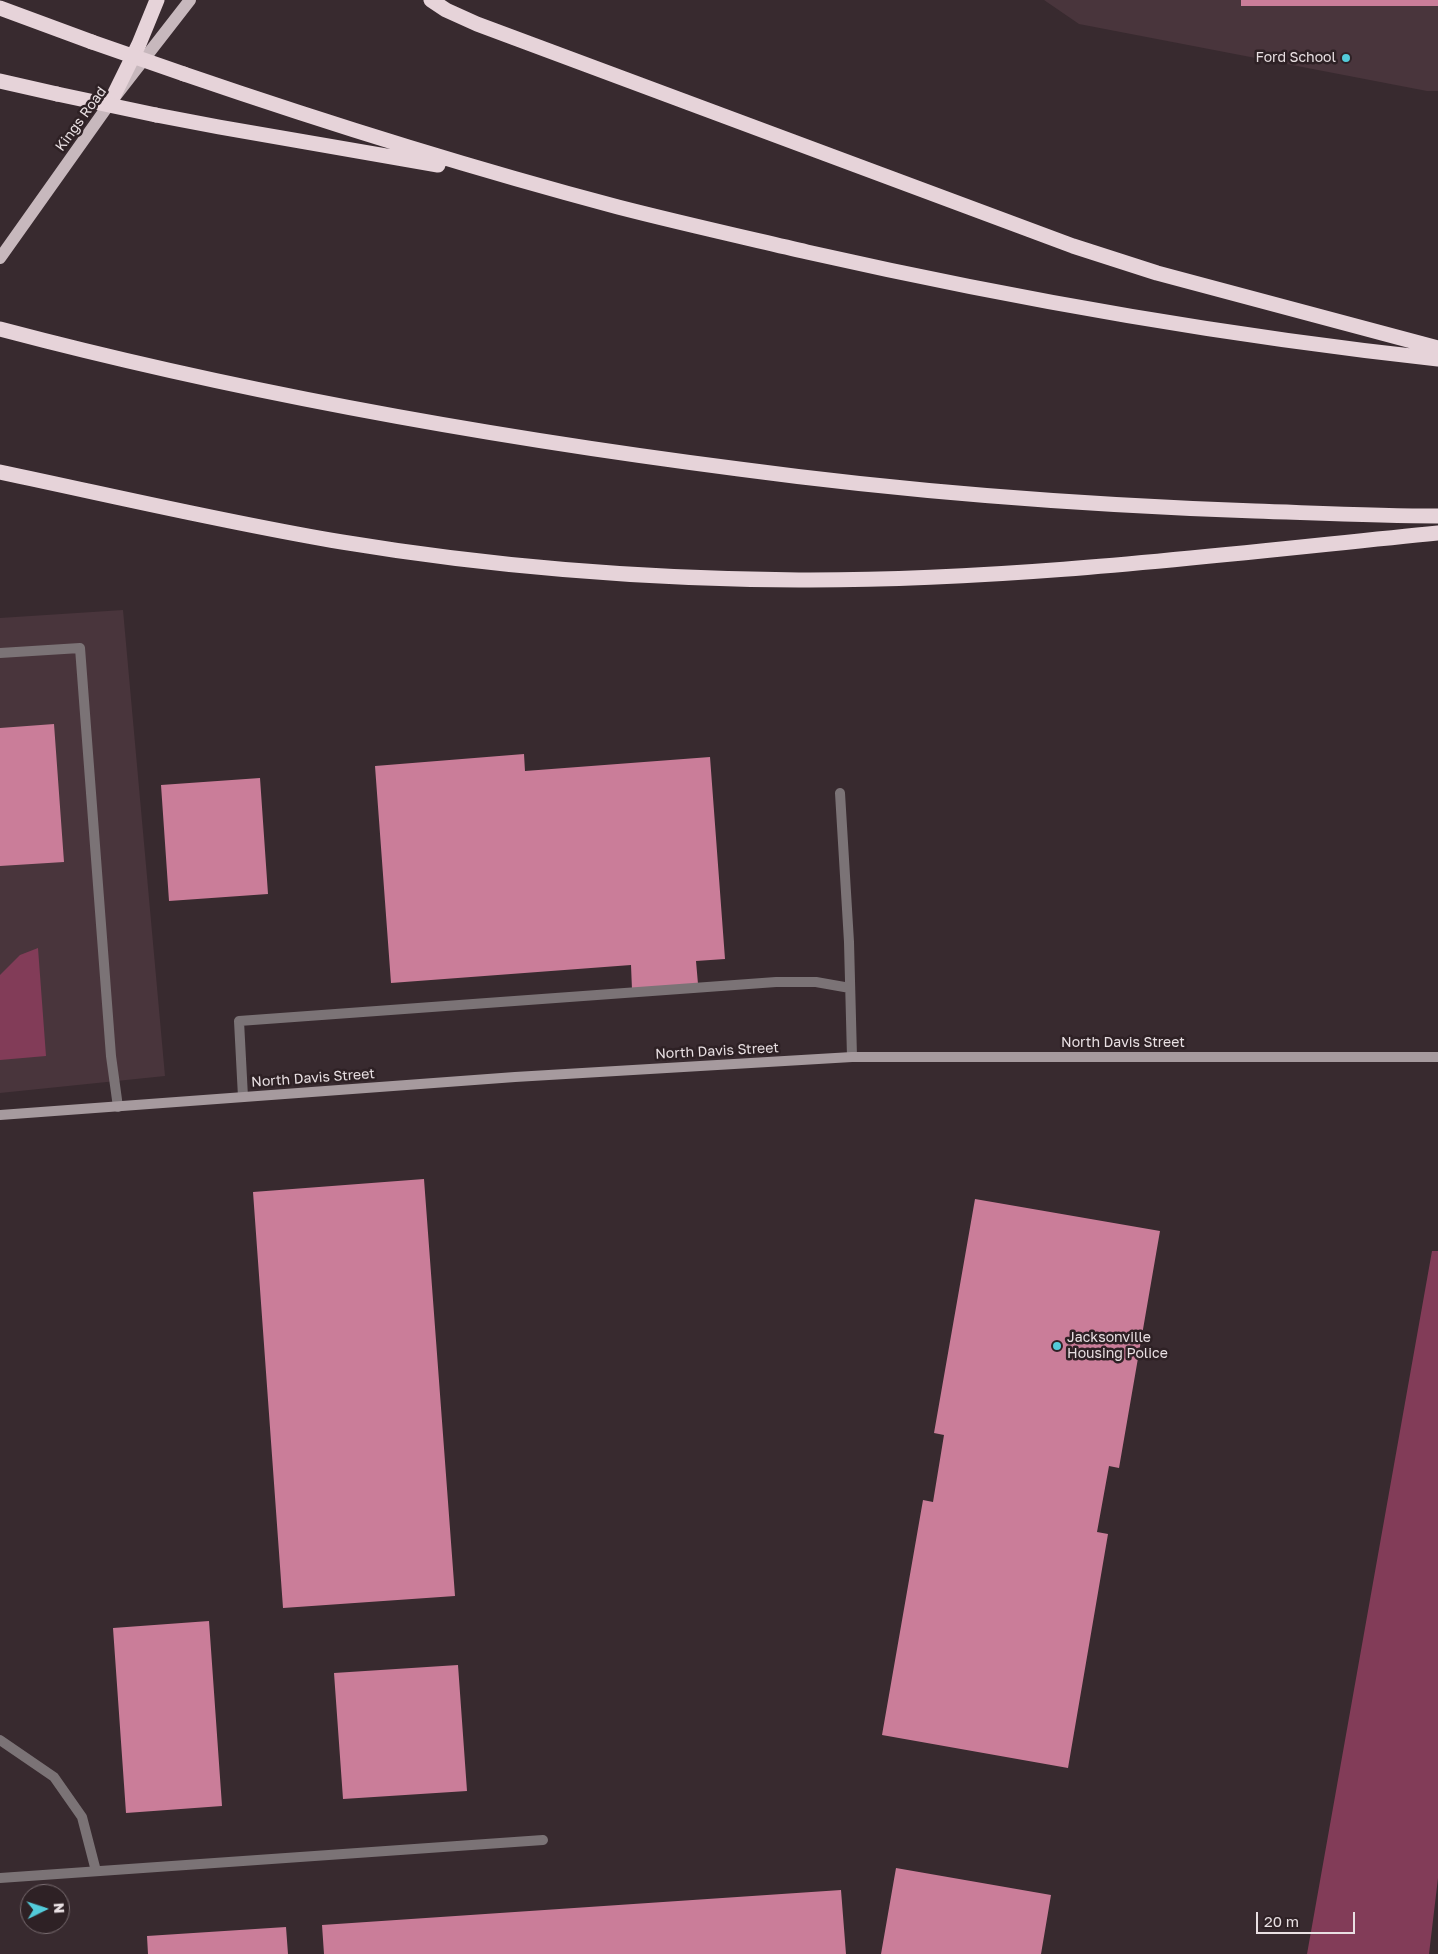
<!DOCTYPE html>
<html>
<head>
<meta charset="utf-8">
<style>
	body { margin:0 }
	#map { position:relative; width:1438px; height:1954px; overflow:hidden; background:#382a2f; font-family:"Golos Text",sans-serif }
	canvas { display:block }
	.north { position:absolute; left:20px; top:1884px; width:50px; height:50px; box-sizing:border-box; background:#2e2125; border:1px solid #796d71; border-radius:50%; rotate:86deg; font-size:14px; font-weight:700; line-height:20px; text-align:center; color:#e9e0e3 }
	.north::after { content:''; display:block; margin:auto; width:18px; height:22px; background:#53cbda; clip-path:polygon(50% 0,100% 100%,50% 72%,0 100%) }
	.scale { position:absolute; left:1256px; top:1912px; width:99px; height:22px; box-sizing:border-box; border:2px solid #e9e0e3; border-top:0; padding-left:6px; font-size:15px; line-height:18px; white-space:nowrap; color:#e9e0e3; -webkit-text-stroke:4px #2e2125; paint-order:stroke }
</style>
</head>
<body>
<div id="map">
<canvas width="1438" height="1954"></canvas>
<div class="north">N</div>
<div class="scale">20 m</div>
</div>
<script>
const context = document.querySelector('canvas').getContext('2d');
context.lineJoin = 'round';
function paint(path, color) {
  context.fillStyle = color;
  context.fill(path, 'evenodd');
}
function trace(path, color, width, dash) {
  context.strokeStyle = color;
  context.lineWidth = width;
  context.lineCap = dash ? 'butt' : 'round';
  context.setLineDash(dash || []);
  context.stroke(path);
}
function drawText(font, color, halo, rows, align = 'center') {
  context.font = font + ' "Golos Text",sans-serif';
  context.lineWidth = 5;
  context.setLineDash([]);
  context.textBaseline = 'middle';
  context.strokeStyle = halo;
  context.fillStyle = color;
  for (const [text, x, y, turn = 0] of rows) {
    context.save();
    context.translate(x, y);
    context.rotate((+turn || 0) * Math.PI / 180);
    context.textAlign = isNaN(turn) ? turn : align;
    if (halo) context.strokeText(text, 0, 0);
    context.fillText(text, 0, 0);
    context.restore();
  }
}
const built = new Path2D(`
	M1044,0H1438V91H1427L1079,24Z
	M123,610L165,1076L0,1093V618Z`);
const water = new Path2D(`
	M38,948L46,1056L0,1060V975L20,955Z
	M1432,1251H1438V1878L1429,1954H1307Z`);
const building = new Path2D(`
	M1241,0H1438V6H1241Z
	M54,724L64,862L0,866V728Z
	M524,754L525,771L710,757L725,959L696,961L698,984L632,990L631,965L391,983L375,766Z
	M260,778L268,894L169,901L161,785Z
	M424,1179L455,1596L283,1608L253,1192Z
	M975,1199L1160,1231L1119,1468L1109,1466L1097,1532L1108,1534L1068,1768L882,1735L923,1500L933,1502L944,1435L934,1433Z
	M209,1621L222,1806L126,1813L113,1628Z
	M458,1665L467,1791L343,1799L334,1673Z
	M896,1868L1051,1895L1041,1954H881Z
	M841,1890L846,1954H324L322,1925Z
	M286,1927L288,1954H148L147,1936Z`);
const lane = new Path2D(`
	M0,653L80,648L111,1056L118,1107
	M840,793L849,942L852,1057
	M243,1097L239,1021L776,982H816L850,988
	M0,1740L54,1777L82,1817L96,1871
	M0,1878L543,1840`);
const secondary = new Path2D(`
	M0,1115L515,1077L852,1057H1438`);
const primary = new Path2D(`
	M0,258L110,103L190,0`);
const highway = new Path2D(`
	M431,0L446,10L477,24L1073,246L1157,273L1438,348
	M0,8L92,42
	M184,74C327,123 471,168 618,207C680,223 743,237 807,252C1015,299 1225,336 1438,359
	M0,81L57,94
	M110,103L139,44L157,0
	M156,115L219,127L438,165
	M0,329C242,393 490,437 739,469C910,492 1082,505 1255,511C1316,513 1377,516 1438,516
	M0,472C114,496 228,523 342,542C493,567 647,579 799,580C1013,581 1226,554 1438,533`);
const highwayBridge = new Path2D(`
	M92,42L184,74
	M57,94L156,115`);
const markers = [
	[1346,58,5,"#53cbda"],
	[1057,1346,5,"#53cbda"]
];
const poiNames = [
	["Ford School",1336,58],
	["Jacksonville",1067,1338,"left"],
	["Housing Police",1067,1354,"left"]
];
const streetNames = [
	["Kings Road",81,119,-54],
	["North Davis Street",1123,1043],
	["North Davis Street",717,1051,-3],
	["North Davis Street",313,1078,-4]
];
paint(built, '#49353c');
paint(water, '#823c58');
paint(building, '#ca7d99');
trace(lane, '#7b7376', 10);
trace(secondary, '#a69a9e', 10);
trace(primary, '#c7b8bd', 12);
trace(highway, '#e6d3d9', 15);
trace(highwayBridge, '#e6d3d9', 15);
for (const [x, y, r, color] of markers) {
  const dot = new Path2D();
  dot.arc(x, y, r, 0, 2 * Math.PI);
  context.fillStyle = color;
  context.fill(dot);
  trace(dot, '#2e2125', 2);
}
drawText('14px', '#e9e0e3', '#2e2125', poiNames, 'right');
drawText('14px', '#e9e0e3', '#2e2125', streetNames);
</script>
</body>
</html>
